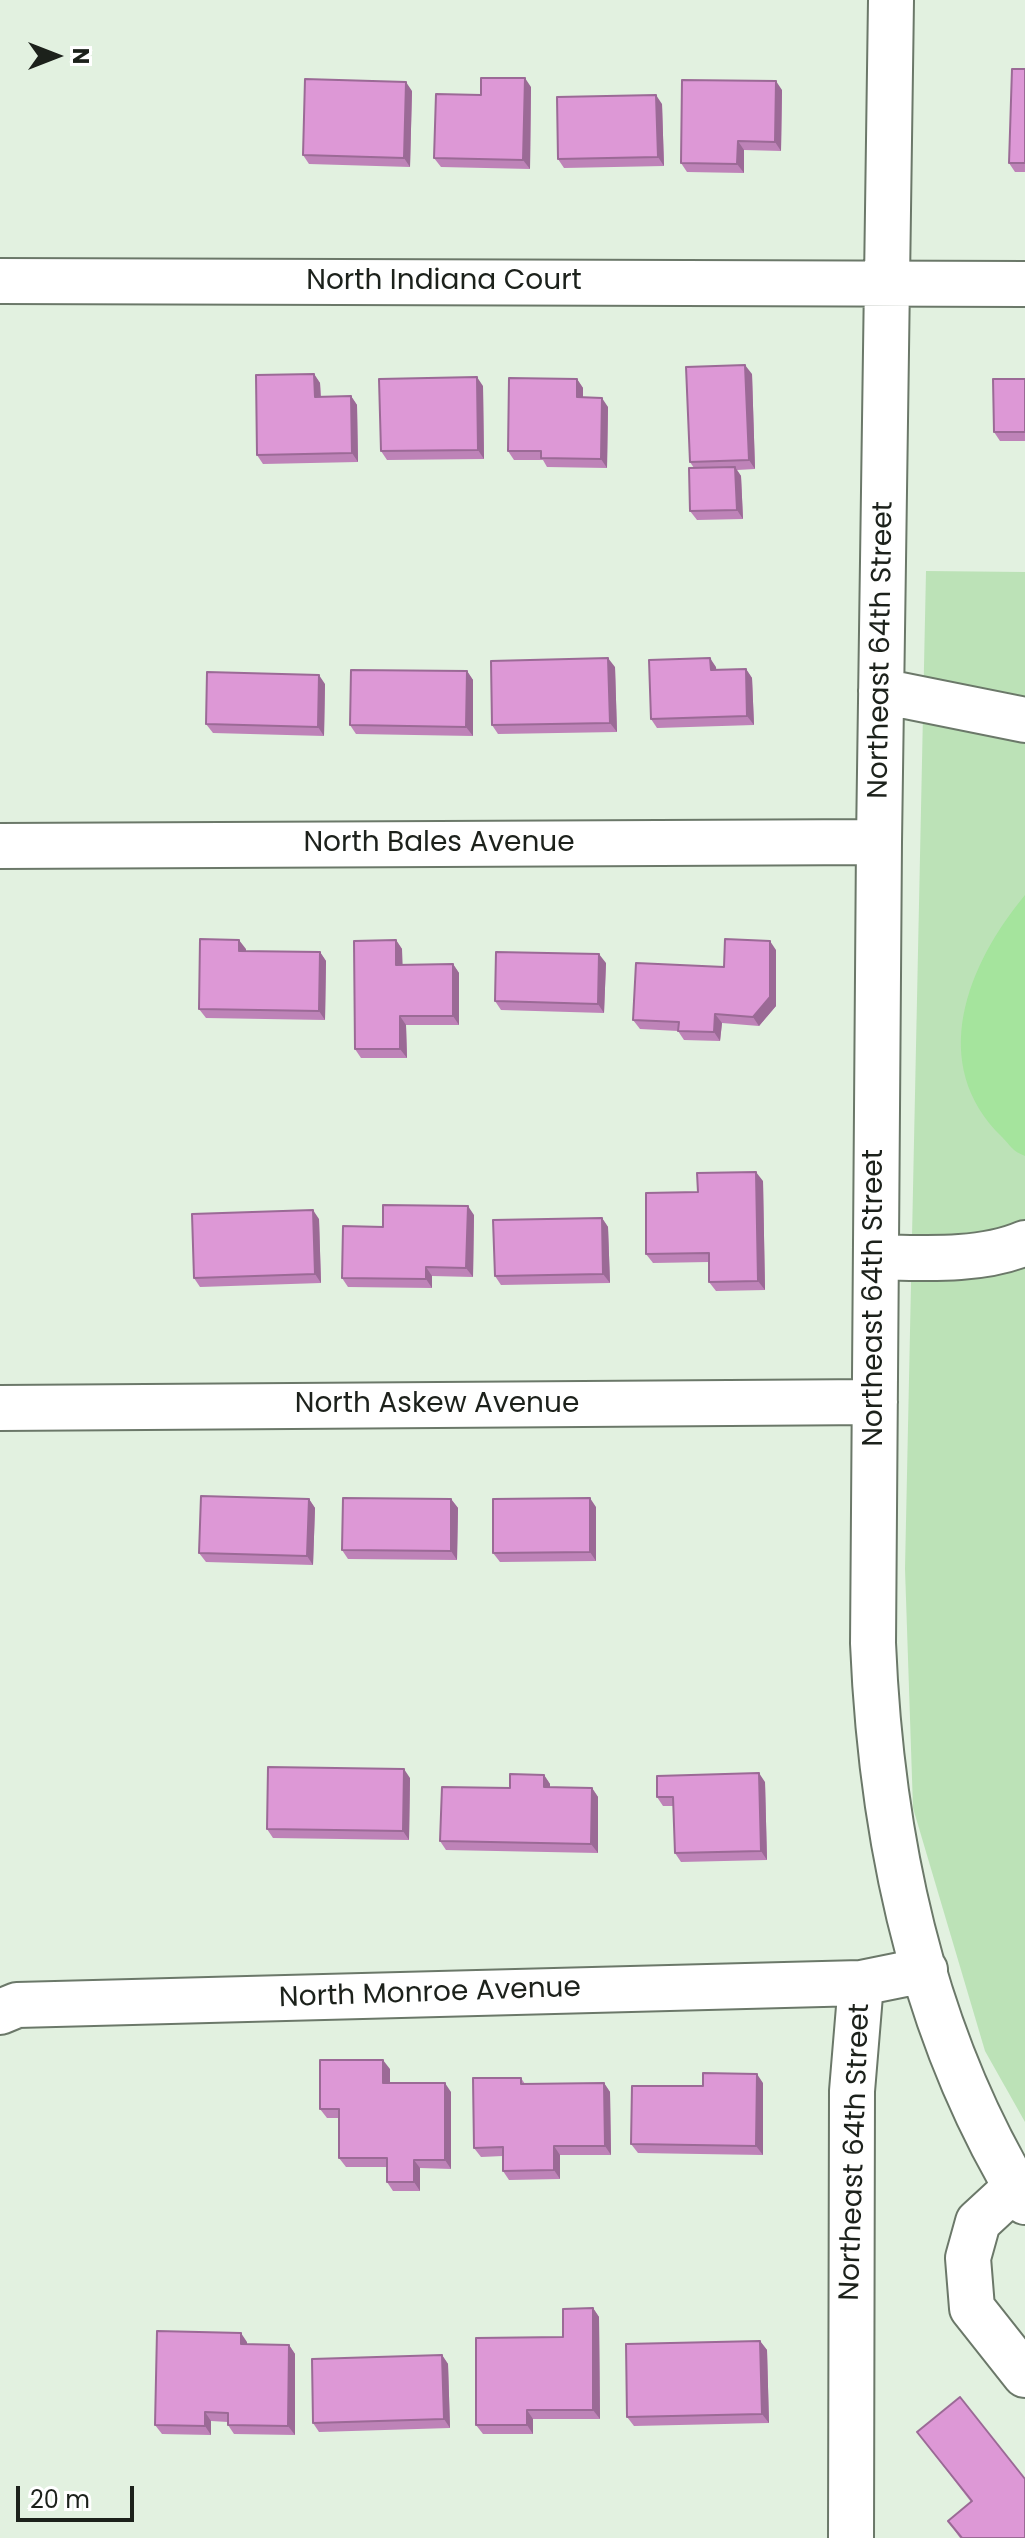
<!DOCTYPE html>
<html>
<head>
<meta charset="utf-8">
<style>
	body { margin:0 }
	#map { position:relative; width:1025px; height:2538px; overflow:hidden; background:#e2f1e0; font-family:Poppins,sans-serif }
	canvas { display:block }
	.north { position:absolute; left:16px; top:16px; width:80px; height:80px; -webkit-text-stroke:6px #fff; paint-order:stroke; rotate:90deg; font-size:22px; font-weight:700; line-height:32px; text-align:center; color:#1c211b }
	.north::after { content:''; display:block; margin:auto; width:28px; height:36px; background:#1c211b; clip-path:polygon(50% 0,100% 100%,50% 72%,0 100%) }
	.scale { position:absolute; left:16px; top:2486px; width:118px; height:36px; box-sizing:border-box; border:4px solid #1c211b; border-top:0; padding-left:10px; font-size:24px; line-height:28px; white-space:nowrap; color:#1c211b; -webkit-text-stroke:6px #fff; paint-order:stroke }
</style>
</head>
<body>
<div id="map">
<canvas width="1025" height="2538"></canvas>
<div class="north">N</div>
<div class="scale">20 m</div>
</div>
<script>
const context = document.querySelector('canvas').getContext('2d');
context.lineJoin = 'round';
function paint(path, color) {
  context.fillStyle = color;
  context.fill(path, 'evenodd');
}
function trace(path, color, width, dash) {
  context.strokeStyle = color;
  context.lineWidth = width;
  context.lineCap = dash ? 'butt' : 'round';
  context.setLineDash(dash || []);
  context.stroke(path);
}
function drawText(font, color, halo, rows, align = 'center') {
  context.font = font + ' Poppins,sans-serif';
  context.lineWidth = 7;
  context.setLineDash([]);
  context.textBaseline = 'middle';
  context.strokeStyle = halo;
  context.fillStyle = color;
  for (const [text, x, y, turn = 0] of rows) {
    context.save();
    context.translate(x, y);
    context.rotate((+turn || 0) * Math.PI / 180);
    context.textAlign = isNaN(turn) ? turn : align;
    if (halo) context.strokeText(text, 0, 0);
    context.fillText(text, 0, 0);
    context.restore();
  }
}
const green = new Path2D(`
	M926,571L1025,572V2122L985,2051L913,1808L905,1569Z`);
const water = new Path2D(`
	M1025,895V1156C1012,1151 1011,1146 1002,1137C927,1064 967,965 1025,895Z`);
const minor = new Path2D(`
	M891,0L879,842L873,1643C881,1837 922,2035 1025,2202
	M0,281L1025,284
	M881,691L1025,720
	M0,846L879,842
	M876,1257C923,1258 981,1262 1025,1243
	M0,1408L875,1402
	M0,2012L17,2005L861,1983
	M1016,2187L978,2222L968,2258L972,2308L1025,2375
	M851,2538L852,2091L861,1983L925,1970`);
const wall = new Path2D(`
	M1025,69V172H1015L1009,163Z
	M531,87L530,169L441,167L434,158L481,95Z
	M782,90L781,151L744,150V173L687,172L681,163Z
	M412,91L410,167L309,164L303,155Z
	M662,104L664,166L564,168L558,159Z
	M314,374L320,383L321,397L351,396L357,405L358,462L263,464L257,455Z
	M752,374L755,469L737,470L741,476L743,519L697,520L690,511L694,468L690,462Z
	M577,379L583,388V397L608,407L607,468L547,467L543,460H514L508,451Z
	M1025,379V441H1000L994,432Z
	M483,386L484,459L387,460L381,451Z
	M615,667L617,732L498,734L492,725Z
	M716,667V670L746,669L752,678L754,725L657,728L651,719Z
	M467,671L473,680V736L356,734L350,725Z
	M325,684L324,736L213,733L206,724Z
	M396,940L402,949V964H453L459,973V1025H406L407,1058H361L355,1049Z
	M246,949V951L320,952L326,961L325,1020L206,1018L199,1009Z
	M776,950V1006L759,1026L722,1023L720,1041L684,1040L678,1031L640,1029L633,1020L724,967Z
	M606,963L604,1013L501,1010L495,1001Z
	M763,1181L765,1290L716,1291L709,1282V1262L653,1263L646,1254L698,1192Z
	M474,1215L473,1277L432,1276V1288L348,1287L342,1278L383,1227Z
	M602,1218L608,1227L610,1283L501,1285L495,1276Z
	M319,1219L321,1283L200,1287L194,1278Z
	M309,1499L315,1508L313,1565L206,1562L199,1553Z
	M451,1499L458,1508L457,1560L348,1559L342,1550Z
	M596,1507V1561L500,1562L493,1553Z
	M544,1775L550,1784V1787L592,1788L598,1797V1853L446,1850L440,1841L510,1788Z
	M410,1778L409,1840L273,1838L267,1829Z
	M765,1782L767,1860L681,1862L675,1853L674,1806H663L657,1797Z
	M390,2069V2083L451,2092V2169L420,2168V2191H393L387,2182V2167H346L339,2158V2118H327L320,2109Z
	M521,2078L525,2084L604,2083L610,2092L611,2155H560V2179L509,2180L503,2171V2156L481,2157L474,2148Z
	M763,2083V2155L638,2153L631,2144Z
	M593,2308L599,2317L600,2419H533V2434H483L476,2425Z
	M760,2341L767,2350L769,2423L634,2426L627,2417Z
	M247,2342V2345H289L295,2354V2435L234,2434L228,2425V2422L211,2421V2435L162,2434L155,2425Z
	M442,2355L448,2364L450,2428L319,2432L313,2423Z
	M917,2432L1025,2538H960L948,2521L971,2502Z`);
const shadedWall = new Path2D(`
	M525,78L531,87L530,169L523,160Z
	M776,81L782,90L781,151L775,142Z
	M406,82L412,91L410,167L404,158Z
	M656,95L662,104L664,166L658,157Z
	M738,141L744,150V173L737,164Z
	M745,365L752,374L755,469L749,460Z
	M314,374L320,383L321,406L315,397Z
	M477,377L483,386L484,459L478,450Z
	M577,379L583,388V406L577,397Z
	M351,396L357,405L358,462L352,453Z
	M602,398L608,407L607,468L601,459Z
	M735,467L741,476L743,519L737,510Z
	M608,658L615,667L617,732L610,723Z
	M710,658L716,667L717,679L711,670Z
	M746,669L752,678L754,725L747,716Z
	M467,671L473,680V736L466,727Z
	M319,675L325,684L324,736L318,727Z
	M239,940L246,949V960L239,951Z
	M396,940L402,949L403,974L396,965Z
	M770,941L776,950V1006L759,1026L753,1017Z
	M320,952L326,961L325,1020L319,1011Z
	M599,954L606,963L604,1013L598,1004Z
	M453,964L459,973V1025L453,1016Z
	M715,1014L722,1023L720,1041L714,1032Z
	M400,1016L406,1025L407,1058L400,1049Z
	M756,1172L763,1181L765,1290L758,1281Z
	M468,1206L474,1215L473,1277L466,1268Z
	M313,1210L319,1219L321,1283L315,1274Z
	M602,1218L608,1227L610,1283L603,1274Z
	M426,1267L432,1276V1288L426,1279Z
	M590,1498L596,1507V1561L590,1552Z
	M309,1499L315,1508L313,1565L307,1556Z
	M451,1499L458,1508L457,1560L451,1551Z
	M404,1769L410,1778L409,1840L403,1831Z
	M759,1773L765,1782L767,1860L761,1851Z
	M544,1775L550,1784V1796L544,1787Z
	M592,1788L598,1797V1853L591,1844Z
	M383,2060L390,2069V2092L383,2083Z
	M757,2074L763,2083V2155L756,2146Z
	M445,2083L451,2092V2169L445,2160Z
	M604,2083L610,2092L611,2155L605,2146Z
	M554,2146L560,2155V2179L554,2170Z
	M414,2160L420,2168V2191L414,2182Z
	M593,2308L599,2317L600,2419L593,2410Z
	M241,2333L247,2342V2353L241,2344Z
	M760,2341L767,2350L769,2423L762,2414Z
	M289,2345L295,2354V2435L288,2426Z
	M442,2355L448,2364L450,2428L444,2419Z
	M527,2410L533,2419V2434L527,2425Z
	M205,2412L211,2421V2435L205,2426Z`);
const building = new Path2D(`
	M1012,69H1025V163H1009Z
	M481,78H525L523,160L434,158L436,94L481,95Z
	M305,79L406,82L404,158L303,155Z
	M682,80L776,81L775,142L738,141L737,164L681,163Z
	M656,95L658,157L558,159L557,97Z
	M745,365L749,460L690,462L686,367Z
	M314,374L315,397L351,396L352,453L257,455L256,375Z
	M477,377L478,450L381,451L379,379Z
	M509,378L577,379V397L602,398L601,459L541,458V451H508Z
	M993,379H1025V432H994Z
	M735,467L737,510L690,511L689,468Z
	M608,658L610,723L492,725L491,661Z
	M710,658L711,670L746,669L747,716L651,719L649,660Z
	M351,670L467,671L466,727L350,725Z
	M207,672L319,675L318,727L206,724Z
	M200,939L239,940V951L320,952L319,1011L199,1009Z
	M725,939L770,941V997L753,1017L715,1014L714,1032L678,1031L679,1022L633,1020L636,963L724,967Z
	M396,940V965L453,964V1016H400V1049H355L354,941Z
	M496,952L599,954L598,1004L495,1001Z
	M756,1172L758,1281L709,1282V1253L646,1254V1193L698,1192L697,1173Z
	M383,1205L468,1206L466,1268L426,1267V1279L342,1278L343,1226L383,1227Z
	M313,1210L315,1274L194,1278L192,1214Z
	M602,1218L603,1274L495,1276L493,1220Z
	M201,1496L309,1499L307,1556L199,1553Z
	M343,1498L451,1499V1551L342,1550Z
	M590,1498V1552L493,1553V1499Z
	M268,1767L404,1769L403,1831L267,1829Z
	M759,1773L761,1851L675,1853L673,1797H657V1776Z
	M510,1774L544,1775V1787L592,1788L591,1844L440,1841L442,1787L510,1788Z
	M320,2060H383V2083H445V2160H414V2182H387V2158H339V2109H320Z
	M703,2073L757,2074L756,2146L631,2144L632,2086H703Z
	M473,2078H521V2084L604,2083L605,2146H554V2170L503,2171V2147L474,2148Z
	M593,2308V2410H527V2425H476V2338L563,2337V2309Z
	M157,2331L241,2333V2344L289,2345L288,2426L228,2425V2413L205,2412V2426L155,2425Z
	M760,2341L762,2414L627,2417L626,2344Z
	M442,2355L444,2419L313,2423L312,2359Z
	M960,2397L1025,2479V2538H962L948,2521L972,2501L917,2432Z`);
const streetNames = [
	["North Indiana Court",444,282],
	["Northeast 64th Street",882,650,-89],
	["North Bales Avenue",439,844],
	["Northeast 64th Street",875,1298,-90],
	["North Askew Avenue",437,1405],
	["North Monroe Avenue",430,1994,-2],
	["Northeast 64th Street",856,2152,-88]
];
paint(green, '#bce2b7');
paint(water, '#a5e49d');
trace(minor, '#6b7869', 48);
trace(minor, '#fff', 44);
paint(wall, '#be83b8');
paint(shadedWall, '#9b6a96');
paint(building, '#dd98d6');
trace(building, '#9b6a96', 2);
drawText('28px', '#1c211b', '#fff', streetNames);
</script>
</body>
</html>
